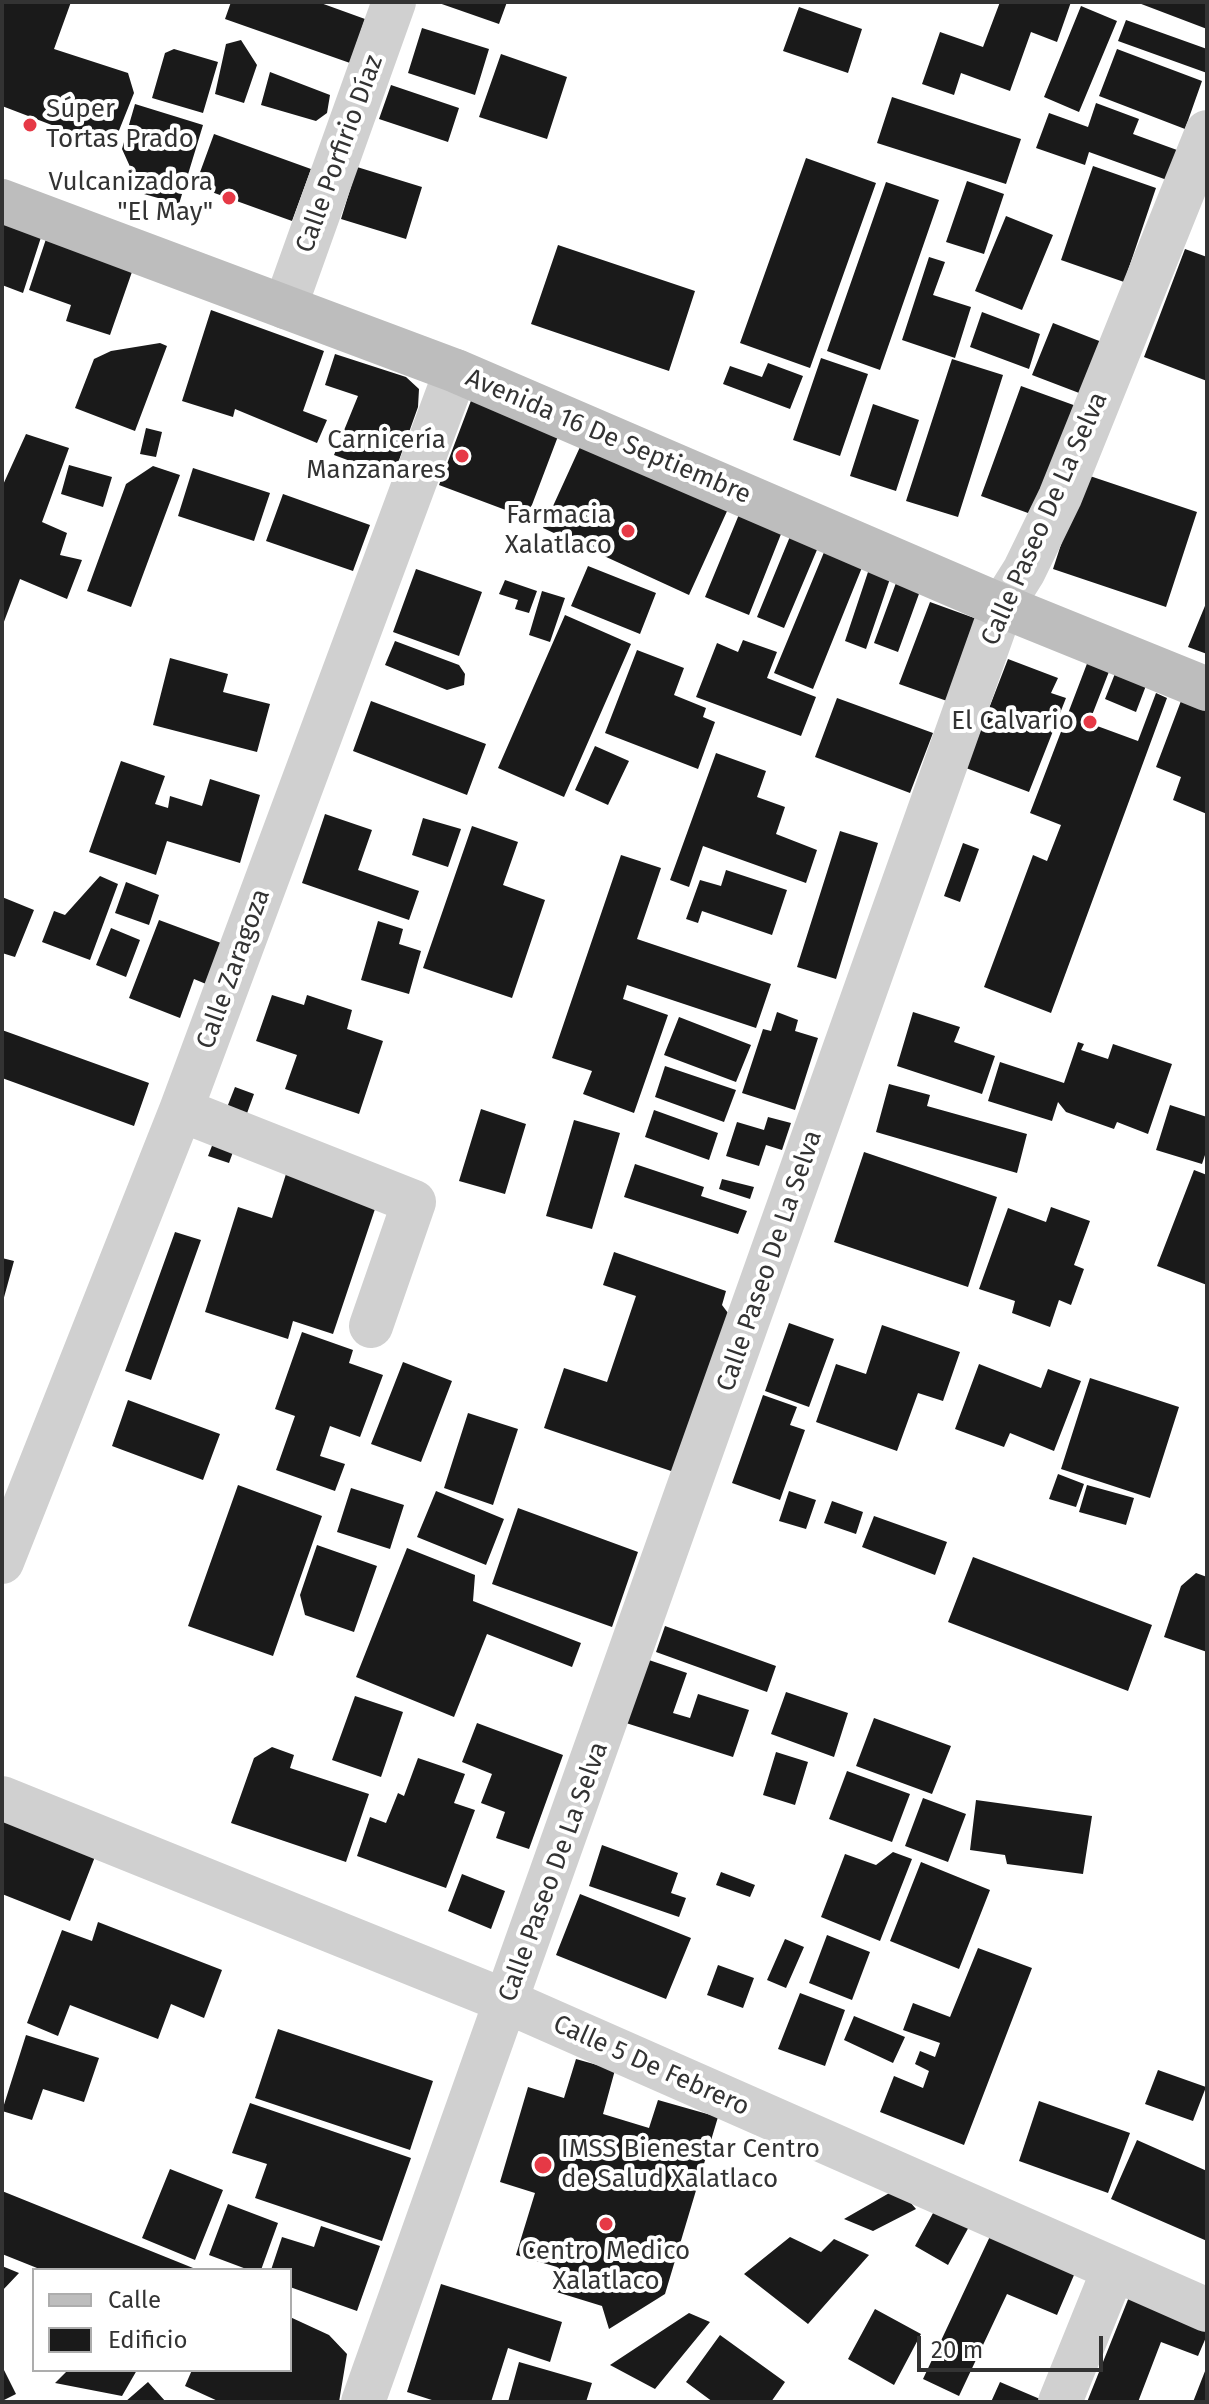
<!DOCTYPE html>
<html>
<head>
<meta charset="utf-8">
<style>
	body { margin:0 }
	#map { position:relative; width:1209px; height:2404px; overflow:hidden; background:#fff; font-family:"Fira Sans",sans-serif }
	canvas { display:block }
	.frame { position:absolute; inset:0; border:4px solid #333; pointer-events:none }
	.legend { position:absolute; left:32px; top:2268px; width:260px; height:104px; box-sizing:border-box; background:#fff; border:2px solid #adadad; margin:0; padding:10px 14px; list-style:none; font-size:24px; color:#333 }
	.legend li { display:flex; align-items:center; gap:16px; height:40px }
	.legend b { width:40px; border:2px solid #adadad }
	.scale { position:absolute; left:917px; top:2336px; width:186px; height:36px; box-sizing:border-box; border:4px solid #333; border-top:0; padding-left:10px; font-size:24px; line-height:28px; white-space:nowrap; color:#333; -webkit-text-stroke:6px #fff; paint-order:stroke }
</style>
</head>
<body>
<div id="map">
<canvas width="1209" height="2404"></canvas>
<div class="frame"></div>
<ul class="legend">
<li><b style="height:10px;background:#bdbdbd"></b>Calle</li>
<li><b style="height:22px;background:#1a1a1a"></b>Edificio</li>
</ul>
<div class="scale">20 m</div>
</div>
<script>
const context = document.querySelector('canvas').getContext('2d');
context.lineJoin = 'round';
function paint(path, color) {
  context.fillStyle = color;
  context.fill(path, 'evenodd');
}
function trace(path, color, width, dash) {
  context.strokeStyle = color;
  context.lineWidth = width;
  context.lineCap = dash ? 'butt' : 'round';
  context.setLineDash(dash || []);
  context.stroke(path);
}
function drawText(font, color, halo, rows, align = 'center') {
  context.font = font + ' "Fira Sans",sans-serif';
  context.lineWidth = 8;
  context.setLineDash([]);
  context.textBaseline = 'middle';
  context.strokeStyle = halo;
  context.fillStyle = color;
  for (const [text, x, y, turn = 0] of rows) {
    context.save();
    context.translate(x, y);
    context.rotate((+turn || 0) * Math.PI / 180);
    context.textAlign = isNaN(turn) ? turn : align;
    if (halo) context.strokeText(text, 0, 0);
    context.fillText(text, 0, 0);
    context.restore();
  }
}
const building = new Path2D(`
	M2,2H71L54,49L128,73L134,93L112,148L2,106Z
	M231,2H318L365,19L350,63L225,19Z
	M436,2H507L499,24Z
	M1000,2H1071L1057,42L1031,32L1010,91L961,73L954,95L922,84L940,32L983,47Z
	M1136,2H1207V29Z
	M1081,6L1117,21L1079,112L1044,97Z
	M799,7L862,29L848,73L783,51Z
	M1126,20L1207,49V73L1118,41Z
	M422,28L489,49L475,95L408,73Z
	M241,40L257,65L244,103L215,94L226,44Z
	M174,49L218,62L203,113L152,98L165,53Z
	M1117,49L1202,81L1185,129L1099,96Z
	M501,54L567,77L547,139L479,117Z
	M270,72L330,95L327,113L316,121L261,105Z
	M391,85L459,108L448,142L379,119Z
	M892,97L1021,139L1006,184L877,143Z
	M1096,103L1139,119L1133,134L1177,150L1167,180L1089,152L1085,165L1036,148L1049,113L1088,127Z
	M135,104L203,125L179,204L137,192L143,174L132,171L122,149Z
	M214,134L311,169L292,221L195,186Z
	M806,158L876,183L810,368L740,343Z
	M1093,166L1156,188L1124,282L1061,260Z
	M357,167L422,187L406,239L341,219Z
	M967,181L1004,194L984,254L946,242Z
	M886,182L939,200L880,370L827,351Z
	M2,214L44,228L23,293L2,285Z
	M1006,216L1053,235L1022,310L975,291Z
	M46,239L133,269L110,335L66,321L71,305L29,290Z
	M558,245L695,291L669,371L531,324Z
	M1185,249L1207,257V381L1144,357Z
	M929,257L945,262L933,295L971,307L955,358L902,340Z
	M211,310L324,351L303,411L327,420L317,443L235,409L233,417L182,401Z
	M982,312L1040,334L1029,369L970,347Z
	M1053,323L1107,344L1087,396L1032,375Z
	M160,343L167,346L135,431L75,408L94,359L111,351Z
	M335,354L406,377L419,389L418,407L393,477L334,455L358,396L325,385Z
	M821,358L868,374L840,456L793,440Z
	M952,359L1003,375L958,517L906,501Z
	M768,363L803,376L790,409L723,384L730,366L762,377Z
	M1021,386L1079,407L1039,517L981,496Z
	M472,398L560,431L527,518L439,485Z
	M873,404L919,420L896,491L850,476Z
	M146,428L162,432L156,457L140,454Z
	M26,434L69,448L42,522L67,533L60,555L82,560L67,599L20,579L2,627V487Z
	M585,436L728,509L689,595L543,528Z
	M69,465L112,477L103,507L61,494Z
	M153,466L180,475L131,607L87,591L126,484Z
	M193,468L270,493L254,541L178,516Z
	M1084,474L1197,512L1166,607L1053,569Z
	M283,494L370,525L353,571L266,541Z
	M740,512L783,529L749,615L705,597Z
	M791,534L819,545L784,628L757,617Z
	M827,545L865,560L813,689L774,673Z
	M871,563L893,570L866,649L845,641Z
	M588,566L656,593L640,634L571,606Z
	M416,569L482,592L459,656L393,632Z
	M900,572L924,580L898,652L874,643Z
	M505,580L537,591L529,613L515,609L518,600L499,594Z
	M542,591L565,598L550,642L529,635Z
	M1207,601V654L1188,647Z
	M930,602L977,619L947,701L899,684Z
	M565,615L631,644L564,797L498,768Z
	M743,640L777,652L767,678L816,697L801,736L696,697L717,643L738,652Z
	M395,641L459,665L465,674L464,685L447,690L385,665Z
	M637,650L684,668L674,695L706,708L703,717L715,722L698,769L605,733Z
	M170,658L228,674L223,692L270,704L257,752L153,725Z
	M1008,659L1058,678L1051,693L1066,698L1029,792L966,768Z
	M1088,661L1110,669L1089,723L1138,741L1156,693L1167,698L1051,1013L984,987L1033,855L1047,861L1061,825L1030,813Z
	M1116,671L1147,683L1136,712L1105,699Z
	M1184,693L1207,702V814L1173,800L1181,777L1156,767Z
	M837,698L933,733L910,793L815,757Z
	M371,701L486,744L467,795L353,751Z
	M595,746L629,761L608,805L575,790Z
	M716,753L766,771L757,797L785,807L776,834L817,850L806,883L703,846L689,887L670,880Z
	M121,761L165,776L155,804L168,808L170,796L202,806L210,779L260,795L240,863L167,841L156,875L89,852Z
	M325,814L372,830L358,870L419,891L409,920L302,883Z
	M423,818L461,829L448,867L412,855Z
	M472,826L518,842L503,885L545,900L512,998L423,968Z
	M840,831L878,843L836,979L797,967Z
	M963,843L979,849L960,902L944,896Z
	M621,855L661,868L637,939L771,984L756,1028L627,985L623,999L668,1015L634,1113L583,1094L592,1071L552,1058Z
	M726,870L787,890L772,935L702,911L698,923L686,919L700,880L721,886Z
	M100,876L118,884L90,960L42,942L54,911L65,915Z
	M126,882L159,895L149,925L115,913Z
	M2,897L34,910L15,957L2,953Z
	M159,920L221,943L206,984L194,979L180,1018L129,998Z
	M378,921L403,929L399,944L421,951L409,994L361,980Z
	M111,928L140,940L126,977L96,965Z
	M272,995L304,1005L307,995L352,1010L347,1029L383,1041L359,1114L285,1089L297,1055L256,1041Z
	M777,1012L798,1020L795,1031L818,1038L795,1110L742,1093L763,1029L771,1031Z
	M913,1012L960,1027L954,1042L995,1056L982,1094L897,1066Z
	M679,1017L751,1045L736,1082L664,1055Z
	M2,1030L149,1083L134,1126L2,1078Z
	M1078,1042L1084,1044L1081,1050L1108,1059L1113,1044L1172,1064L1148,1134L1117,1122L1114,1129L1066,1112L1058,1102L1052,1121L988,1101L1000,1062L1064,1083Z
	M665,1066L736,1090L724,1122L655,1097Z
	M889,1084L930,1095L927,1106L1027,1134L1017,1173L876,1132Z
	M235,1087L254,1094L229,1163L208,1156Z
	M1170,1105L1207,1117V1149L1202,1164L1156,1150Z
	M481,1109L526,1124L505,1194L459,1181Z
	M654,1110L718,1133L709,1160L645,1137Z
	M768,1117L791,1123L782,1150L766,1145L759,1166L726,1156L737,1122L764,1130Z
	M574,1120L620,1133L592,1229L546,1216Z
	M864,1152L997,1197L968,1287L834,1242Z
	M635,1164L704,1187L701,1196L747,1211L738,1234L624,1197Z
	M1194,1170L1207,1175V1285L1157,1266Z
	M286,1174L377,1203L333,1334L293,1321L288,1339L205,1312L238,1207L272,1218Z
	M722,1179L754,1187L750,1199L719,1189Z
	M1051,1207L1090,1221L1074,1265L1084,1269L1071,1305L1059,1300L1050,1327L1012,1313L1015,1301L979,1289L1008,1208L1046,1222Z
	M175,1232L201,1240L151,1380L125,1371Z
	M614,1252L726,1291L722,1305L728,1313L674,1472L544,1428L564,1368L607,1382L636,1296L603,1285Z
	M2,1258L14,1261L3,1301H2Z
	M789,1323L834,1339L809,1407L765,1391Z
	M882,1325L960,1352L943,1401L918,1393L897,1451L816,1422L836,1364L866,1374Z
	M302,1332L353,1350L349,1363L383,1375L360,1437L330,1426L320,1456L345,1464L335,1491L276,1470L295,1416L275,1409Z
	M403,1362L452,1381L421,1462L371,1444Z
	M979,1364L1041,1388L1048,1369L1081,1381L1054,1451L1010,1433L1004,1447L955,1429Z
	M1090,1378L1179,1407L1150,1498L1061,1469Z
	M763,1395L797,1407L790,1425L805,1430L780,1500L732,1483Z
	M128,1400L220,1434L203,1480L112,1446Z
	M468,1413L518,1429L493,1505L444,1488Z
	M1058,1474L1084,1484L1076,1507L1049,1499Z
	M238,1485L322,1516L273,1656L188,1626Z
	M1087,1485L1134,1498L1126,1525L1079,1512Z
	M351,1488L404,1505L390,1549L337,1532Z
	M436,1491L504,1519L486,1565L417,1537Z
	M789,1491L816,1500L806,1529L779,1521Z
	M832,1501L863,1512L856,1534L824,1523Z
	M518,1508L638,1552L612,1627L492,1584Z
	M874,1516L947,1542L935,1575L862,1547Z
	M317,1545L377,1566L354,1632L305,1615L300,1595Z
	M407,1548L475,1575L473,1601L581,1643L572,1667L487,1634L454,1717L356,1677Z
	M973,1557L1152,1625L1128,1691L948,1622Z
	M1196,1573L1207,1577V1652L1164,1637L1181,1586Z
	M665,1626L776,1666L767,1692L656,1652Z
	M646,1659L687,1673L673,1713L690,1718L698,1694L749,1710L733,1757L626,1723Z
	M786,1692L848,1713L834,1757L771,1734Z
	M355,1696L403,1712L381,1777L332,1760Z
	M874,1718L951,1746L932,1794L856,1766Z
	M477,1723L563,1755L529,1849L496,1838L505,1812L481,1803L492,1774L462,1762Z
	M272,1747L294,1755L290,1768L369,1794L346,1862L231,1823L254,1758Z
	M776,1752L808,1762L795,1805L763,1795Z
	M418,1758L465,1774L454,1803L475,1810L446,1888L357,1856L370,1817L386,1823L398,1793L404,1796Z
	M847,1771L910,1794L892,1842L829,1819Z
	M923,1798L966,1814L948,1862L905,1846Z
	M976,1800L1092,1816L1083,1874L1007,1864L1005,1855L970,1850Z
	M2,1811L98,1849L70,1921L2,1894Z
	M602,1845L678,1873L671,1893L686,1898L679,1917L589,1886Z
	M893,1852L912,1859L880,1941L821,1917L845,1854L876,1865Z
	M921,1862L990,1890L959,1969L890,1941Z
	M721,1872L755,1885L750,1897L716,1885Z
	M462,1874L505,1891L491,1929L448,1911Z
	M580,1894L691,1938L666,1999L556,1955Z
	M98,1922L222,1970L204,2018L171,2004L158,2039L70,2005L58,2036L27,2023L62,1930L92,1941Z
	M827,1935L870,1952L852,2000L809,1983Z
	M785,1939L804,1947L786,1988L767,1980Z
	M978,1948L1032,1968L964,2145L880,2112L894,2076L923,2088L929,2071L915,2064L920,2051L935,2057L940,2043L903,2030L913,2003L950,2017Z
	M718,1965L754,1978L743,2008L707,1995Z
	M800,1993L845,2010L825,2066L778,2049Z
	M854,2016L905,2037L893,2063L844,2040Z
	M278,2029L433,2081L410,2150L255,2098Z
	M26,2035L99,2058L84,2102L43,2089L32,2120L2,2111Z
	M576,2059L615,2070L603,2114L649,2128L658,2100L718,2117L665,2294L609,2329L602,2306L550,2290L557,2267L516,2255L535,2193L500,2182L528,2087L564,2098Z
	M1158,2070L1206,2087L1193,2121L1145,2104Z
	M1039,2101L1130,2133L1108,2193L1019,2161Z
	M250,2103L411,2158L382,2241L255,2198L267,2164L232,2153Z
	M1137,2140L1207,2171V2241L1111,2199Z
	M170,2169L223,2190L195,2260L142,2238Z
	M898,2188L916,2209L873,2231L844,2219Z
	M2,2191L198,2270H42L2,2254Z
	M228,2204L278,2223L261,2270H249L209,2255Z
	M938,2204L971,2223L948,2265L915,2246Z
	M321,2226L380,2246L357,2311L290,2287V2270H271L282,2237L314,2247Z
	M992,2232L1077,2268L1057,2315L1007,2294L959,2396L923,2379Z
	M790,2237L821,2252L834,2239L869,2255L808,2324L744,2274Z
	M2,2266L19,2273L2,2291Z
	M441,2284L562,2322L550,2362L508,2348L491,2402H438L407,2392Z
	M1131,2292L1207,2324V2335L1198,2356L1161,2342L1138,2402H1087Z
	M875,2309L921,2334L894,2385L848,2359Z
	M689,2313L710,2322L655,2389L610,2365Z
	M290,2317L329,2335L347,2354L339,2402H220L185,2386L192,2370H290Z
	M720,2335L785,2382L771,2402H713L686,2382Z
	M519,2362L592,2383L586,2402H508Z
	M2,2366L16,2394L2,2401Z
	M1207,2366V2402H1193Z
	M68,2370H137L122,2396L55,2383Z
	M148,2382L166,2402H125Z
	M1000,2382L1047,2402H991Z`);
const minor = new Path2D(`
	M285,307L394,2
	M181,1110L414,1202L371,1326
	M2,1562L181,1110L456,371
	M2,1798L508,2002L1207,2310
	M363,2402L1002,606L1024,571L1060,497L1207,132
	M1060,2402L1113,2271`);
const secondary = new Path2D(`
	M2,201L456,371L1002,606L1207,689`);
const markers = [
	[30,125,8,"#e63946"],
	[229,198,8,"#e63946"],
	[462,456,8,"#e63946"],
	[628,531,8,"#e63946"],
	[1090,722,8,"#e63946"],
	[543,2165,10,"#e63946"],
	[606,2224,8,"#e63946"]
];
const poiNames = [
	["Súper",46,110,"left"],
	["Tortas Prado",46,140,"left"],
	["Vulcanizadora",213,183],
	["\"El May\"",213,213],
	["Carnicería",446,441],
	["Manzanares",446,471],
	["Farmacia",612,516],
	["Xalatlaco",612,546],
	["El Calvario",1074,722],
	["IMSS Bienestar Centro",561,2150,"left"],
	["de Salud Xalatlaco",561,2180,"left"],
	["Centro Medico",606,2252,"center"],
	["Xalatlaco",606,2282,"center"]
];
const streetNames = [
	["Calle Porfirio Díaz",340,154,-70],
	["Avenida 16 De Septiembre",608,437,23],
	["Calle Paseo De La Selva",1045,519,-66],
	["Calle Zaragoza",234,969,-70],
	["Calle Paseo De La Selva",770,1261,-71],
	["Calle Paseo De La Selva",554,1872,-70],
	["Calle 5 De Febrero",651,2066,24]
];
paint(building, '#1a1a1a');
trace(minor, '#d0d0d0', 44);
trace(secondary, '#bdbdbd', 44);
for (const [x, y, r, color] of markers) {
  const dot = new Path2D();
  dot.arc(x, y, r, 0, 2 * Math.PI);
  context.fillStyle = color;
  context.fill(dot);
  trace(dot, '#fff', 3);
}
drawText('26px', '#333', '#fff', poiNames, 'right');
drawText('26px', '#333', '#fff', streetNames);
</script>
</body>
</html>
